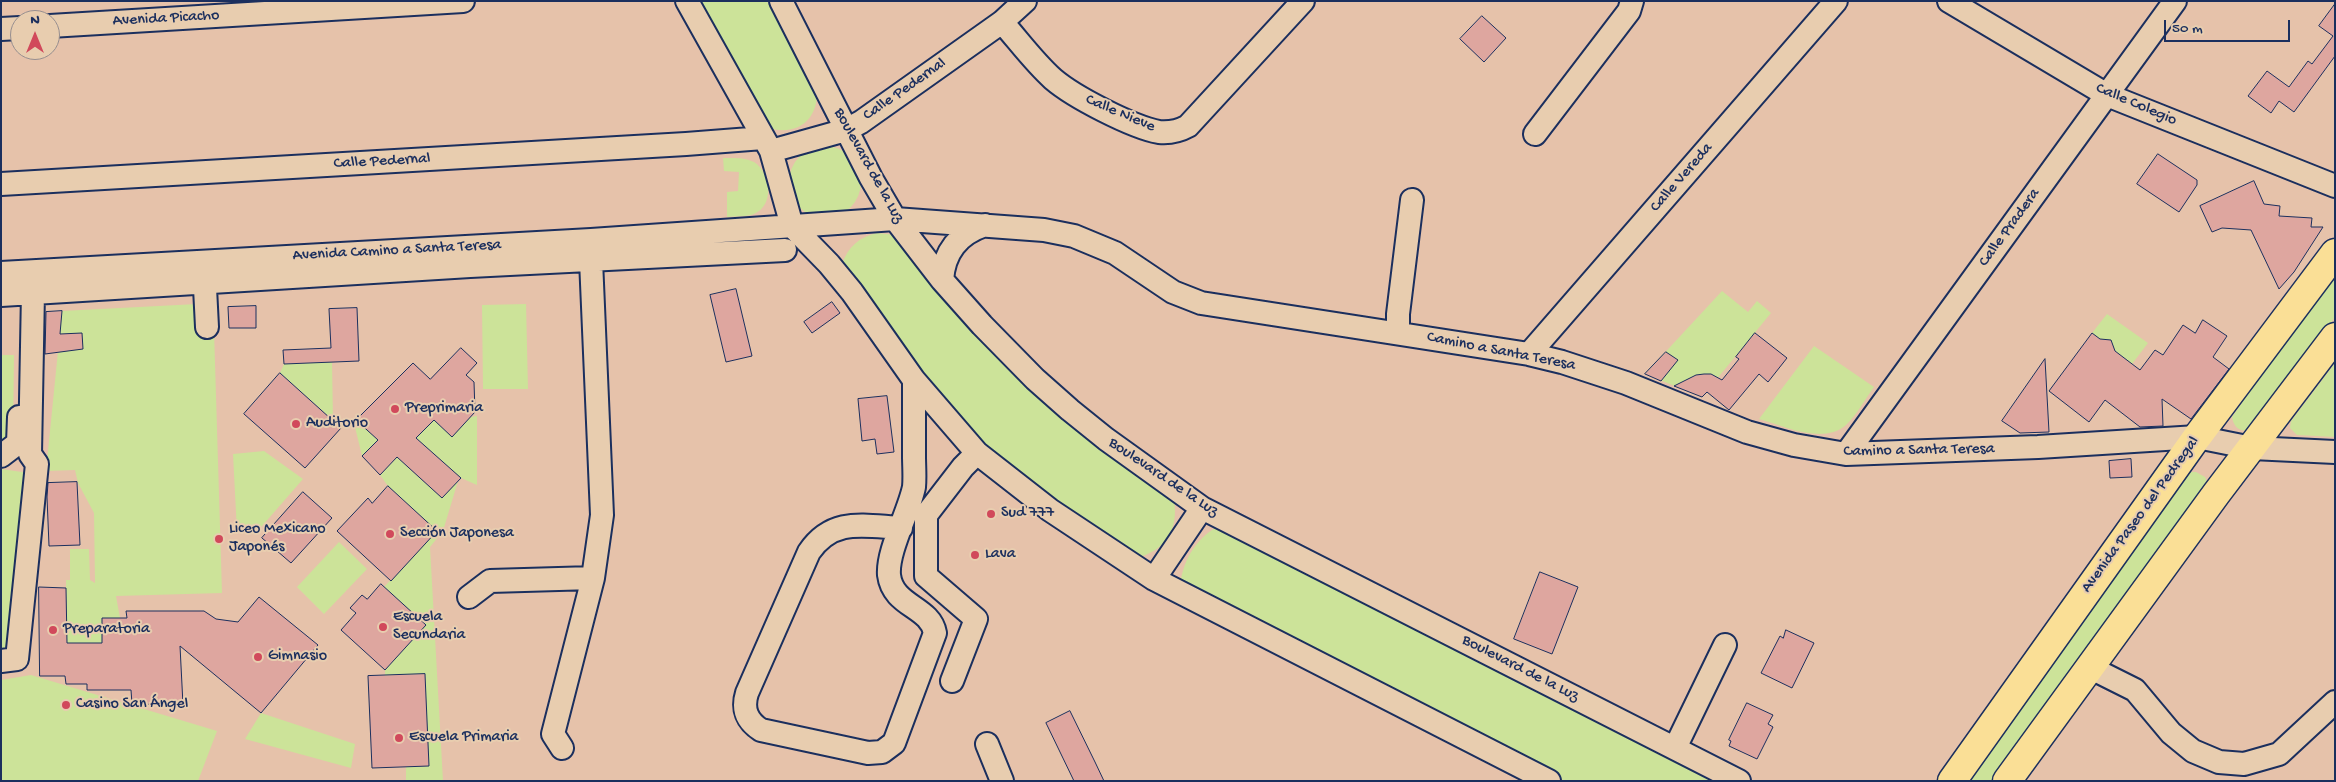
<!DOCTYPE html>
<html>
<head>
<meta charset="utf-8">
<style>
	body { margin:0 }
	#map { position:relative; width:2336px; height:782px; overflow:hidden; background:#e6c2aa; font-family:"Gochi Hand",sans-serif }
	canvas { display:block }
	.frame { position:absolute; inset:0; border:2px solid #1b2f5e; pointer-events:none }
	.north { position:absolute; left:10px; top:10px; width:50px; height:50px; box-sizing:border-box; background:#e8cdaf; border:1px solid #968e8f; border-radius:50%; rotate:0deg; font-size:14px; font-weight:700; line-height:20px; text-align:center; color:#1b2f5e }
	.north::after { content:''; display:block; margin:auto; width:18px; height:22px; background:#d1495b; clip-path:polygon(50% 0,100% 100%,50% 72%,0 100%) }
	.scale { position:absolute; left:2164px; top:20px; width:126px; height:22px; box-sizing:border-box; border:2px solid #1b2f5e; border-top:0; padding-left:6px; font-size:15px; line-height:18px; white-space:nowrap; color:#1b2f5e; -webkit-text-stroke:4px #e8cdaf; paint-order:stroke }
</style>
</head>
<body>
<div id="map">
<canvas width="2336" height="782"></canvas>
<div class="frame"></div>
<div class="north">N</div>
<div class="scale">50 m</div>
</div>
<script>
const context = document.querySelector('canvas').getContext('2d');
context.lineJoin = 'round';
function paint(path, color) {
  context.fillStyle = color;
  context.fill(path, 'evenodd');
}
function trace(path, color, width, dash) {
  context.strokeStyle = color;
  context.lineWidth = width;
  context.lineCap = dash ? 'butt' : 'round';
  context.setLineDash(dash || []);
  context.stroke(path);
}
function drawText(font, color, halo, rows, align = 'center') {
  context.font = font + ' "Gochi Hand",sans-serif';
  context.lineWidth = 4;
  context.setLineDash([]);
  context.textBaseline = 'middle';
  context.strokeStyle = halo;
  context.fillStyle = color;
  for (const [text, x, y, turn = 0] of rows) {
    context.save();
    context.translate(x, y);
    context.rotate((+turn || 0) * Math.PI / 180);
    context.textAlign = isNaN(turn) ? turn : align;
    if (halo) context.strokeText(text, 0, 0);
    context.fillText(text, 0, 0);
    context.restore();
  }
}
const green = new Path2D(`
	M699,1H767L817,95C816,122 795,136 769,128Z
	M789 182a36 36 0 1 1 72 0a36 36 0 1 1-72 0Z
	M723,158C734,158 744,157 754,162C771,173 775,205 754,214C747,217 735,216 727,217V192L738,191L739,172L724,171Z
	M877,233L896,235L1174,500C1179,530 1165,551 1136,558C1084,525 1024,486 981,441C929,386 886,324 842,264C848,247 859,237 877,233Z
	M2335,269V317L2254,427C2244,434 2234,430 2232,417Z
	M1722,291L1748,312L1757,301L1771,313L1702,397L1645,374Z
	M197,304L214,330L222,593L116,596L120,618H102V643H67L66,588V580H70V549H89L90,580L95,583L94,513L78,483L75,470L46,471L62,311Z
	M526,304L528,389H483L482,305Z
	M2107,314L2148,343L2132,364L2113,349L2111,340H2101L2092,333Z
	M1814,346L1874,387C1865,399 1857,415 1846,425C1823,445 1784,426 1759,419Z
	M1,355H14L13,436L1,447Z
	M332,362L333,420L280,373L284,364Z
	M2335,363V437L2297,435L2290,428L2291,421Z
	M477,416V485L461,478L416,438L434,420L452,436L471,417Z
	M356,420L378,440L362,456L355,427Z
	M413,441L420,446L404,464L442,498L458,481L443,531L430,547L443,781H406V767L429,766L425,674L385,676V670L426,625L384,587L437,531L388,486L380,475Z
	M264,451L303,479L256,533L237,532L233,454Z
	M1,469L29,473L12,645L1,653Z
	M2190,472H2196L2205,477L2209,487L1998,781H1962L2185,474Z
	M1222,524L1711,781H1565L1180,585C1184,557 1197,537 1222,524Z
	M339,542L367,569L324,614L297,587Z
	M31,675L217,731L198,781H1V680Z
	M261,713L355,744L351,768L245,739Z`);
const building = new Path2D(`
	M2335,4V56L2294,112L2279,101L2271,113L2248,96L2267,71L2289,87L2308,61L2312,64L2333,36L2319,26Z
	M1482,16L1506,38L1484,62L1460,39Z
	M2158,154L2197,180V185L2179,212L2137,184Z
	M2254,181L2264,204L2280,206L2279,216L2312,218L2311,227H2323L2294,272L2279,289L2251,230L2222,228L2212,232L2200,206Z
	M736,289L752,356L726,362L710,295Z
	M832,302L840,313L812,333L804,322Z
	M256,306V328H229L228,307Z
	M357,308L359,361L284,364L283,350L331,348L329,309Z
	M62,311L60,334L82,333L83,349L45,354L46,312Z
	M2203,320L2227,336L2213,357L2229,369L2191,419L2162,399L2163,426L2140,427L2105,400L2089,422L2049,391L2092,333L2100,339L2111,340L2115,351L2140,370L2155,350L2163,355L2183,325L2195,333Z
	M1755,333L1787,358L1768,382L1759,374L1729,410L1707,392L1702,397L1674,386L1696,375L1704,374H1711L1722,380L1739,359L1736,357Z
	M461,348L477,363L466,375L474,382L475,412L452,437L434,420L416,438L461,478L442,498L397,457L380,475L362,456L378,440L356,420L413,363L430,379Z
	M1666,352L1678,360L1661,381L1645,374Z
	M2045,359L2049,432L2020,433L2002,421Z
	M280,373L341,428L305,468L244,414Z
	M887,396L894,452L877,454L875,439L862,441L858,399Z
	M2131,459L2132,477L2110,478L2109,461Z
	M77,482L80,545L49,546L47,497L48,483Z
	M388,486L437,531L391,581L337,531L368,498L372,503Z
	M303,492L332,518L291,563L262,538Z
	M1540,572L1578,587L1552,654L1514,639Z
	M381,584L426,625L385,670L341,630L356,613L350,608L362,595L367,599Z
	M39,587L66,588L67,643H102V618H127L126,611H204L216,619L238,622L259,597L318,645L261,713L180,646L183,705L132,704L131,690H87V684H66L65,676H40Z
	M1786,630L1814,643L1792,688L1761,673L1780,636L1783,638Z
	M425,674L429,766L372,768L368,676Z
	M1747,703L1773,715L1768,724L1773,727L1757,759L1729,746L1731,741L1729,740Z
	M1070,711L1095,762L1104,781H1074L1046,723Z`);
const minor = new Path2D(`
	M687,1L771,151L792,226L829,264L852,292L914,380L977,453L1050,510L1154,579L1549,781
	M781,1L871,178L895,219L942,280L982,325L1035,379L1070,410L1106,439L1202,508L1739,781
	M1949,1L2107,95L2335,186
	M1002,22C1018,40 1034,62 1053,79C1074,97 1132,127 1159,132C1170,133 1179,131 1188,126L1303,1
	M50,26L463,1
	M1,29L20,28
	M1535,134L1629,11L1632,1
	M771,151L846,130L861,122L1002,22L1025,1
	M1,184L686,144L763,138
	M204,268L207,327
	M1,273L591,240L895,219L1044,230L1074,236L1115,253L1173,292L1201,303L1529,354L1562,362L1626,383L1747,432L1794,445L1846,454L2038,447L2197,437L2252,448L2335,452
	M942,280C944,252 958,234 985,225
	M1,295L470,266L785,250
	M1398,332V314L1412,200
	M1529,354L1836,1
	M1846,454L2175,1
	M1,456L18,443L19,417
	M901,528C864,526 833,517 809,552L747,693C742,709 747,721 761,730L868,753L882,752L894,743L935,633C930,606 893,607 889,575C887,551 909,512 914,487C915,477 914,466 914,456C914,431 914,405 914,380
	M1154,579L1202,508
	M469,597L490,581L593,578
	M1,661L17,659L37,464L30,454L33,292
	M2091,668L2135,690L2171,733L2193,751L2219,762L2244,764L2279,754L2335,702
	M952,681L976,619L926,576V515L963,467L977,453
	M987,744L1002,781
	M562,748L553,734L593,578L602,515L591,260
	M1675,748L1725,645`);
const major = new Path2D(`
	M1952,781L2197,437L2335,253
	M2007,781L2216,494L2335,337`);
const markers = [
	[395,409,5,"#d1495b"],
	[296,424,5,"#d1495b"],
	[991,514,5,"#d1495b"],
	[390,534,5,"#d1495b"],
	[219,539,5,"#d1495b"],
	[975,555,5,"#d1495b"],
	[383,627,5,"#d1495b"],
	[53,630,5,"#d1495b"],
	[258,657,5,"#d1495b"],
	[66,705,5,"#d1495b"],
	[399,738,5,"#d1495b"]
];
const streetNames = [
	["Avenida Picacho",166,19,-3],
	["Calle Pedernal",905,90,-35],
	["Calle Colegio",2136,105,23],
	["Calle Nieve",1120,114,23],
	["Calle Pedernal",382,162,-3],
	["Boulevard de la Luz",868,166,61],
	["Calle Vereda",1682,178,-49],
	["Calle Pradera",2010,228,-54],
	["Avenida Camino a Santa Teresa",397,251,-3],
	["Camino a Santa Teresa",1501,352,11],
	["Camino a Santa Teresa",1919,451,-1],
	["Boulevard de la Luz",1163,478,34],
	["Avenida Paseo del Pedregal",2141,515,-54],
	["Boulevard de la Luz",1520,669,27]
];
const poiNames = [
	["Preprimaria",405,409],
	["Auditorio",306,424],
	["Sud 777",1001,514],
	["Liceo Mexicano",229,530],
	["Japonés",229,548],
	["Sección Japonesa",400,534],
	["Lava",985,555],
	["Escuela",393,618],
	["Secundaria",393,636],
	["Preparatoria",63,630],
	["Gimnasio",268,657],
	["Casino San Ángel",76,705],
	["Escuela Primaria",409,738]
];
paint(green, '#cce399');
paint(building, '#dea69f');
trace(building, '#1b2f5e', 1);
trace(minor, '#1b2f5e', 26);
trace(major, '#1b2f5e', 31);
trace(minor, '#e8cdaf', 22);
trace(major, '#fadf96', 28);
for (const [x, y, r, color] of markers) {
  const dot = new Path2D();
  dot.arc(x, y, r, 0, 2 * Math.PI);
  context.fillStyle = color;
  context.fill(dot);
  trace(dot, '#e8cdaf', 2);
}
drawText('16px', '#1b2f5e', '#e8cdaf', streetNames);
drawText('16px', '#1b2f5e', '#e8cdaf', poiNames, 'left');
</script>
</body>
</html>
